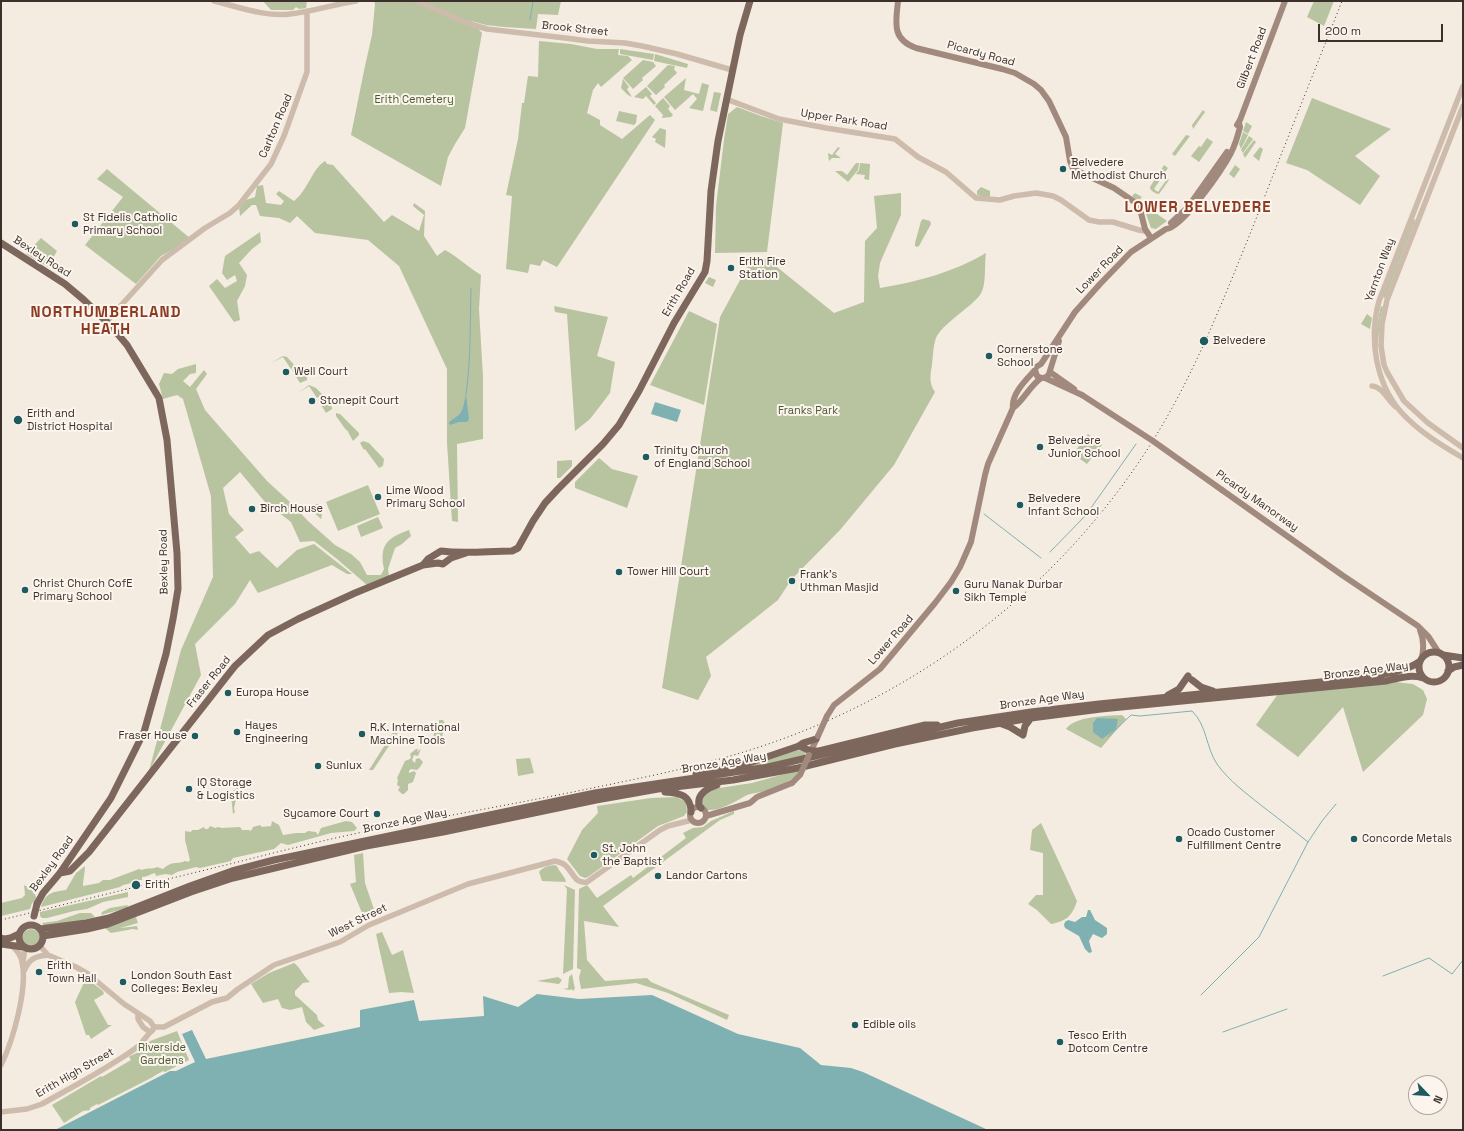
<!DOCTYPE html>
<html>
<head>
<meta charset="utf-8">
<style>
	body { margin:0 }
	#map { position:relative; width:1464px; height:1131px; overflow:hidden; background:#f4ebe1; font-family:"Space Grotesk",sans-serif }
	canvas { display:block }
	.frame { position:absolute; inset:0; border:2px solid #3b302b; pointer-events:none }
	.north { position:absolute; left:1408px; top:1075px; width:40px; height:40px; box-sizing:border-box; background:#fbf5ee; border:1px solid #aea6a0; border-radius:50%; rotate:115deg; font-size:11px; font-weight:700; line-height:16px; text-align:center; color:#3b302b }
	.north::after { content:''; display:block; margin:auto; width:14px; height:18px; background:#1f5a5e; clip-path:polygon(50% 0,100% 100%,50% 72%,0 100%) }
	.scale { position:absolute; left:1318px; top:24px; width:125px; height:18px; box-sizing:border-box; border:2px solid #3b302b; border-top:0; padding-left:5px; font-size:12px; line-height:14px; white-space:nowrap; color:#3b302b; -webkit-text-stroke:3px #fbf5ee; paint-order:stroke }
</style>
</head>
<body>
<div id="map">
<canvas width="1464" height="1131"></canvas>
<div class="frame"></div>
<div class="north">N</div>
<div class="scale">200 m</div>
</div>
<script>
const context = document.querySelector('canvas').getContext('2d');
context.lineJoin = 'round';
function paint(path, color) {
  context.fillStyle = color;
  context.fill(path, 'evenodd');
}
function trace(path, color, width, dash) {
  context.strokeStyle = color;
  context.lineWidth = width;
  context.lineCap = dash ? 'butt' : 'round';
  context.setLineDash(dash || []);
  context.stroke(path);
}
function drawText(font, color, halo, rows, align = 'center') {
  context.font = font + ' "Space Grotesk",sans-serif';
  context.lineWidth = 4;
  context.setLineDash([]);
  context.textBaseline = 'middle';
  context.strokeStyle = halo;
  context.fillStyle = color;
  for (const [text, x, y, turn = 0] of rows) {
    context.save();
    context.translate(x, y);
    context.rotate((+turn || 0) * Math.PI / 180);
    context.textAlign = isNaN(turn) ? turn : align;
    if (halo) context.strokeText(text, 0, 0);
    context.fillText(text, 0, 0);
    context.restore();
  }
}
const green = new Path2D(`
	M263,1H307L306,8L299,9L296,7L293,10H271Z
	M374,1H561L558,15L538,14L536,29L504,27L486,25L471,21L482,33L465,128L455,144L448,157L441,186L351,135L365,66L372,35L375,4Z
	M1314,1H1334L1324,26L1307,17Z
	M539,41L571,44L597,49H619L618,55L628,56L632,60L601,87L598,83L593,90L587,113L600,120V125L622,139L650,115L655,120L557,267L543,260L540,266L530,264L528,273L506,269L512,196L506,195L518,139L522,103H524L528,76L538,77Z
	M620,49L654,54L653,60L620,54Z
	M655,54L688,64L687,68L654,61Z
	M643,60L653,62L656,66L642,78L643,80L633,89L623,78Z
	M668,65L675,66L674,69L677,73L664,85L665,87L656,95L647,86Z
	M686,78L684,90L699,94L702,83L709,85L703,111L689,108L697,99L693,94L675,110L664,97Z
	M623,79L629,87L627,89L632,97L628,95L621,88Z
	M646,87L652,94L650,96L656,103L654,105L646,96L643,99L634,97Z
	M714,92L721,93L717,112L710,110Z
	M663,98L670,106L668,109L673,115L671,117L662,118L663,115L655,106Z
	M1312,98L1391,129L1355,156L1380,176L1360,205L1307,170L1286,163Z
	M737,107L761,116L783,123L767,252L715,253L716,206L724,140L728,114Z
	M1203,110L1205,112L1193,129L1192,125Z
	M619,111L637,115L636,123L634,125L616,121Z
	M1246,122L1252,126L1248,134L1243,131Z
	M660,128L666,130L665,148L655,142L656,139L652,137Z
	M1243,132L1248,135L1241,149L1239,144Z
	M1186,135L1190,136L1175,156L1172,154Z
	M1249,136L1253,139L1243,153L1241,150Z
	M1207,138L1213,142L1199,162L1191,156L1199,146L1201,147Z
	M1254,140L1256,142L1245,158L1243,154Z
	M838,147L840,148L835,154L841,158H832L829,161L828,153L832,155Z
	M1260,147L1263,149L1259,161L1253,156Z
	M325,161L327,164L333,165L384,222L392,215L419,231L424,215L413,206L414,203L425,211L424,236L437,256L445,250C458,257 468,267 481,275L479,309L483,377V439L457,444L458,522L452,521L447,443V369L399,266L368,240L315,233L297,216L290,223L279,218L260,216L256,205H252L240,216L239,207L246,200L255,197L257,186L263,185L266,203L281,205L284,201L276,194L279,191L294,201C308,190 312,169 325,161Z
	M856,163H859L858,170L848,182L835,171H842L847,175Z
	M860,163L870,164L869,180L864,179L865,175L856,174L859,170Z
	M1164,165L1168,168L1154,189L1158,192L1167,179L1169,180L1159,194C1156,194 1150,191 1150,187Z
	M1235,165L1240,169L1234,178L1229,174Z
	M107,169L191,239L161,256L136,284L85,245L123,197L97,179Z
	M981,187L990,191V198L977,195V191Z
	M901,193V215L880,263L878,276L880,288C917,282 954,272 986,253C984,265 987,286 980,295C969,309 942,324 936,338C933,346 933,357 932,365C930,375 929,384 935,392L894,465L840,530L791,580L778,600L706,657L711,676L698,700L662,688L720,317L752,258L767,259L834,313L864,302L865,241L877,228L874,196Z
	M1135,193L1142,197L1140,199L1150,208L1146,213L1142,205L1132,196Z
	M1150,209L1167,221L1156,229L1151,228L1146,214Z
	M1414,218L1415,221L1385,298L1383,297Z
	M923,219L930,221L931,224L919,246L917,247L915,246V243L921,221Z
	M260,232L261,242L252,249L239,263L247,275L245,286L237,301L240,320L234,322L209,286L217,279L225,288L237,281L235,275L227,280L222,273L225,256Z
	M41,238L57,251L48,267L26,254Z
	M709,277L716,280L713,287L705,283Z
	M554,306L608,317L597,356L615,362L610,393L590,419L575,431L567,314L555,312Z
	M1381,306L1383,307L1380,320L1377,352C1376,337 1377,321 1381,306Z
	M689,311L717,324L704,405L650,385Z
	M1367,314L1372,318L1370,329L1361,324Z
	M283,356L287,357L295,366L291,369L283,357L271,363Z
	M196,364V373L190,374L183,381L190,387L204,370L207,374L196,389L205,410L267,481L290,502L308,521L335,545L351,554L360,562L367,575H381L384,569C379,545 387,538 409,530L411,536L402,544L395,548L388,569L389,576L367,585L337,559L314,541L300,542L291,522L265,502L240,472L223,488L229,514L244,530L235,537L250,554L259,551L277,568L297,550L314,544L352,574H347L332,565L258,593L250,580L235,604L195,644L201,675L149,771L181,650L213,577L211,496L183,399L177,395L163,399L159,384L164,373L172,374L178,369Z
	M297,367L307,377V380L300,383L292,370Z
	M309,385L316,388L323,395L317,398L309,386L298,393Z
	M324,396L331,403L332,409L326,413L318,400Z
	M336,413L340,414L359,433V435L353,441L347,430H346L336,416Z
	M1088,434L1102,445L1087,464L1073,454Z
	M363,441L369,443L384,459L383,466L379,468L365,449L364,450L360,443Z
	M599,458L612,469L638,476L627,508L575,488V482Z
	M572,460V466L560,478H557V461Z
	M368,485L380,514L338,531L326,502Z
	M315,504H319L322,515L321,519L311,510Z
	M378,517L383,528L361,537L357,526Z
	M1395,682L1413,684L1423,690L1427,699L1423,715L1363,772L1343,707L1298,757L1256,725L1278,694Z
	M1122,715L1126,719L1101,748L1066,729C1075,716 1106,716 1122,715Z
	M439,720H443L446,726L444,727L442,738L436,742L433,739L434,733H439Z
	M395,729L399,731L373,770H369Z
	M416,749H418L417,752L421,749L418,756L414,755L412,760L415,763L416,759L419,758L423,762L420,767L417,770L411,769L409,771V773L414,771L416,773L413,782L408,784V790L404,794H402L398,790L400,787L397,785L398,780L397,778L405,761L410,759L411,757L410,754Z
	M797,750L806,752L804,757L790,761L716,773L753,765Z
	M530,758L534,773L518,776L516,759Z
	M798,770V773C790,783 777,787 765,791C759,793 752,793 747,795C734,802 721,811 706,810L702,806V801L705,794L713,789L752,783Z
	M238,787L239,792L235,797L236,799L234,808L235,812L233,814L231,795L232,792Z
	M677,797L686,802L687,812L684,816L658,826L588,877L585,878L580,876L567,859L582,830L598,813L597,806L651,798Z
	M734,811V814L720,820L603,906L619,927L584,921L587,960L605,981L647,978L651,982L729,1015L727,1020L668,993L636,983L581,989L579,978L581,970L577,968L579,889L587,885L597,898L631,875L633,878L686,838L683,833L693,828L703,827L711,821Z
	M272,821L279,825L283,835L296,833H305L308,831L316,832L318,835L321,828L346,821L352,822L357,828L354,831L331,833L288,845L281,843L274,849L233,858L231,861L200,868L196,867L177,872L172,875L165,874L156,876L155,873C150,874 147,877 142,877V880H138L136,882L123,885L120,887L41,907C46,892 53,892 66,890L76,873L85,866C85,873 83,879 83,886L99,883L103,880H110L139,869L142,870C147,867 152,870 157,867L163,869C173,860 176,865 185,861L188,862L190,860L185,840V831L191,832L192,830H198L204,827L205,829H208L210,826L215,828L218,827L222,828L240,827L242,830H249L251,831L253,827L260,825L262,827L271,826Z
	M1041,823L1077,901C1072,916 1067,921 1051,924L1037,910L1028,904L1036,895H1043V853L1030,850L1032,830Z
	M363,853L365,883L376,915L374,917L370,916L365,920L350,884L356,882L354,855Z
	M554,865L557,866C559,872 565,876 566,882L542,881L539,872C543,867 548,866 554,865Z
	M24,885L33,890L36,897V901L32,903L30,909L1,916V903L22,898L25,895Z
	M564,885L575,890L573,969L563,974L567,889Z
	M128,892V897L103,902L87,909L74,911L47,918H42L40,916V912Z
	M128,905L127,908L101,915L102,912L110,908Z
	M80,913H91L95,917L75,922L44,926L42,923L57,921Z
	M136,917L138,923L120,928L137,926L138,930L133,929L111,933L105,928Z
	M22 938a9 9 0 1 1 18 0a9 9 0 1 1-18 0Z
	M382,932L392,955L403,950L414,993L401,992L389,993L376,934Z
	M294,963C301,968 303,976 310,982L303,983L295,991V995L317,1015L318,1020L325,1026L314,1030L306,1022L302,1007L290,1010L282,1008L278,999L263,1003L251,984L269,973Z
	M572,974L575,989H574V991L571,989L570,990L563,989L568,988L569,977Z
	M558,977L562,980L559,984L537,981Z
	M86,978L103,991L104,994L94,1000L108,1025H112L91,1039L89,1035H86L75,1002Z
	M177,1031L189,1060L165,1072L163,1071L154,1076L153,1077L98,1105L97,1104L90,1108V1110L83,1111L64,1123L52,1105L101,1076L102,1077L131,1060L129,1057L130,1056L139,1052L150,1041Z`);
const water = new Path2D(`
	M466,395L469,419L467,422H459L450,425L449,423C452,418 459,417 461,412C464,407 464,401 466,395Z
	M655,402L681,410L677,422L651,414Z
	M1097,718L1118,719L1116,729L1102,739L1093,732V723Z
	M1088,910H1090L1095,920L1107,928V934L1102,938L1093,934L1089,941L1092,952L1089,953L1085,949L1079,936L1065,928L1064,925L1065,922L1068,920L1075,922L1082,917H1086Z
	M537,994L579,999L652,995L738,1034L800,1048L821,1065L851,1068L863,1072L988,1130H55L170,1071H176L195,1062L182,1034L192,1030L206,1059L360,1027V1010L414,1000L419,1021L484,1016L483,996L518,1007Z`);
const stream = new Path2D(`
	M530,20L533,1
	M466,395C471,359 470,324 471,288
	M984,514L1041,558
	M1050,552L1086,515L1136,444
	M1108,737L1131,715L1140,716L1192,711C1207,725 1206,748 1217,764C1229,781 1246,793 1262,806C1278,818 1293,830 1308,842
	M1383,976L1429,958L1452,974L1463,960
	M1201,995L1259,937L1308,842L1322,821L1336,804
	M1223,1032L1287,1009`);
const tertiary = new Path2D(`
	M214,1C239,7 265,17 290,14C312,12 334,4 356,1
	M417,1L467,23L487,29L565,38L588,41L625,43L642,46L677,54L732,70
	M1463,86L1379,301C1369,338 1375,382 1401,412C1418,431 1441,445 1463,458
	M726,99L779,119L826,128L895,139L918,157L946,172L976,198L1000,200L1014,196L1036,193L1053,196L1061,200L1089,220L1099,222H1113L1139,230L1144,231L1145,229
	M1463,106L1387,300L1382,324L1381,346L1384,365L1387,372L1404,401L1428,423L1463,448
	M106,322L162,260L205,228L230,213L239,205L271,164L284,136L307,72V11
	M1372,386C1383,387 1388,401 1396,407
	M40,946L48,955L76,967L88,974L124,1004L150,1021L154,1027
	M23,962L25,948
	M24,971C29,959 35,956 48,955
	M138,1014V1019L143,1027L150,1032
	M154,1027H164L212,1002L227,998L238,989L274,965L340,942L369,925L398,913L468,884L555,861C560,862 564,863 567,867C574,874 575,884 587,882L660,830L668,826L692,820
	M1,1065C13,1041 28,988 22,962C21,956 17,950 12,946
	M1,1112L27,1109L42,1104C74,1086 107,1069 136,1048C143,1043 147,1034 153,1030L154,1027`);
const secondary = new Path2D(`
	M898,1C896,22 891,39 916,48L1002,69L1015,73L1034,84L1041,90L1049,101L1066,137L1070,161L1073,169L1114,188L1136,203L1140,209L1145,229L1151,238
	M1237,125L1240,120L1285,1
	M1171,223L1188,207L1227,152
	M1035,370L1037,376C1041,379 1046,379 1049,374L1059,341
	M1050,372L1074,389
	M1045,378L1082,395
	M1013,408C1023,401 1029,387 1041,378
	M1222,490L1342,575L1418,626L1428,636L1439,653
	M1420,630C1424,639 1424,647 1422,657
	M827,716L834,705L880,669L935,603L951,582L960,567L971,542L985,475L988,464L1013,408C1011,394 1026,380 1035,370L1036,367L1041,364L1075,312L1100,284L1131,252L1166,229C1183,228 1223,168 1231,153C1235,145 1238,135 1240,127L1239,123
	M809,755L818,736
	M690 815a8 8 0 1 1 16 0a8 8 0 1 1-16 0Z
	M706,816L750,803L757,797L792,783`);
const primary = new Path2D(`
	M1,243L65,284L84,300L111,326L127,345L159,398L167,440L177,553L178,589L173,619L166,654L144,732L111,798L60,873L43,893L37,904
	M423,565L428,559L441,551C464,554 488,551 512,551L518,548L533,521L545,503L558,489L603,444L619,425L639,391L674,323L705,272L707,261L711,191L718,141L740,35L750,1
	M1419 667a15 15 0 1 1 30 0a15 15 0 1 1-30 0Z
	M1443,655L1463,658
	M1448,671L1454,667L1463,665
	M1192,680L1201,687L1213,691
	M1168,695L1179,689L1188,676
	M1002,724L1010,727L1023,735L1025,726L1031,718
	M799,746L811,751H819L925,725H937
	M696,774L749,763L799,746L803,743L816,739
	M665,792C680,793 691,795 691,812
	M701,808L699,805C697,794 708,788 717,785
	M60,873L70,871L89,852L227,676L235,666L268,635L298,619L355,593L423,565L438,563L443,564L451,558L466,553
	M19 937a12 12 0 1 1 24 0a12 12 0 1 1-24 0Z
	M40,929L86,923L109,918L190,886L232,871L274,860L595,793L768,767L958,723L1031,712L1099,704L1371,677C1387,673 1406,671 1419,662
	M43,936L87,929L108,924L191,892L233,878L366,846L443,832L596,800L658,789L733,780L798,768L895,744L972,728L1031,718L1101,709L1386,681C1398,678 1411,674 1423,678
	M1,938C8,940 13,937 19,934
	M1,944L23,947`);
const rail = new Path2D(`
	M1,920C78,901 156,882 234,863C277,852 320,841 363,832C445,816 526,802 607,785C651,776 694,767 737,754C903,705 1047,600 1143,456C1191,384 1222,303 1254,224C1283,149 1313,75 1342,1`);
const secondaryBridge = new Path2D(`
	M1082,395L1153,441L1222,490
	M818,736L827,716
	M792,783L800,775L809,755`);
const primaryBridge = new Path2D(`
	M34,916L37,904`);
const markers = [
	[1063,169,4,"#1f5a5e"],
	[75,224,4,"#1f5a5e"],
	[731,268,4,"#1f5a5e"],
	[1204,341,5,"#1f5a5e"],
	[989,356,4,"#1f5a5e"],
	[286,372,4,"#1f5a5e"],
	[312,401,4,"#1f5a5e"],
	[18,420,5,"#1f5a5e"],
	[1040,447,4,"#1f5a5e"],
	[646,457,4,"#1f5a5e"],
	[378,497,4,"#1f5a5e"],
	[1020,505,4,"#1f5a5e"],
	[252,509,4,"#1f5a5e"],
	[619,572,4,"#1f5a5e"],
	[792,581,4,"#1f5a5e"],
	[25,590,4,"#1f5a5e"],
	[956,591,4,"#1f5a5e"],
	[228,693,4,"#1f5a5e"],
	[237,732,4,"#1f5a5e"],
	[362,734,4,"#1f5a5e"],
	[195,736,4,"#1f5a5e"],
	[318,766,4,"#1f5a5e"],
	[189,789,4,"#1f5a5e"],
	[377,814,4,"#1f5a5e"],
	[1179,839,4,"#1f5a5e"],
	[1354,839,4,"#1f5a5e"],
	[594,855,4,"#1f5a5e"],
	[658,876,4,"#1f5a5e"],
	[136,885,5,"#1f5a5e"],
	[39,972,4,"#1f5a5e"],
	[123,982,4,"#1f5a5e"],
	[855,1025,4,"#1f5a5e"],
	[1060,1042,4,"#1f5a5e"]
];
const streetNames = [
	["Brook Street",575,29,6],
	["Picardy Road",981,54,15],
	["Gilbert Road",1252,58,-69],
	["Upper Park Road",844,120,9],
	["Carlton Road",276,126,-67],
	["Bexley Road",42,257,33],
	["Lower Road",1100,270,-46],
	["Yarnton Way",1380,270,-70],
	["Erith Road",679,292,-60],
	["Picardy Manorway",1257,501,35],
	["Bexley Road",164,562,-91],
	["Lower Road",891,640,-49],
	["Bronze Age Way",1366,671,-7],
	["Fraser Road",209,682,-51],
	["Bronze Age Way",1042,700,-8],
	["Bronze Age Way",724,763,-9],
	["Bronze Age Way",405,821,-12],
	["Bexley Road",52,864,-54],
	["West Street",358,921,-26],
	["Erith High Street",75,1073,-30]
];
const parkNames = [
	["Erith Cemetery",414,100],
	["Franks Park",808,411],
	["Riverside",162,1048],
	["Gardens",162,1061]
];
const poiNames = [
	["Belvedere",1071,163],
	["Methodist Church",1071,176],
	["St Fidelis Catholic",83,218],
	["Primary School",83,231],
	["Erith Fire",739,262],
	["Station",739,275],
	["Belvedere",1213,341],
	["Cornerstone",997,350],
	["School",997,363],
	["Well Court",294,372],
	["Stonepit Court",320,401],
	["Erith and",27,414],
	["District Hospital",27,427],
	["Belvedere",1048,441],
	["Junior School",1048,454],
	["Trinity Church",654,451],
	["of England School",654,464],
	["Lime Wood",386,491],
	["Primary School",386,504],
	["Belvedere",1028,499],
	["Infant School",1028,512],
	["Birch House",260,509],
	["Tower Hill Court",627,572],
	["Frank's",800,575],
	["Uthman Masjid",800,588],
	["Christ Church CofE",33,584],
	["Primary School",33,597],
	["Guru Nanak Durbar",964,585],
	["Sikh Temple",964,598],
	["Europa House",236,693],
	["Hayes",245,726],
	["Engineering",245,739],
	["R.K. International",370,728],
	["Machine Tools",370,741],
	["Fraser House",187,736,"right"],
	["Sunlux",326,766],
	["IQ Storage",197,783],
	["& Logistics",197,796],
	["Sycamore Court",369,814,"right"],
	["Ocado Customer",1187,833],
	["Fulfillment Centre",1187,846],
	["Concorde Metals",1362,839],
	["St. John",602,849],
	["the Baptist",602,862],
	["Landor Cartons",666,876],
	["Erith",145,885],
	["Erith",47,966],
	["Town Hall",47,979],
	["London South East",131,976],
	["Colleges: Bexley",131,989],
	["Edible oils",863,1025],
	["Tesco Erith",1068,1036],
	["Dotcom Centre",1068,1049]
];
const districtNames = [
	["LOWER BELVEDERE",1198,208],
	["NORTHUMBERLAND",106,313],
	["HEATH",106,330]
];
paint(green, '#b8c4a0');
paint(water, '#7fb0b2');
trace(stream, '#7fb0b2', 1);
trace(tertiary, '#cdbbac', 5.5);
trace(secondary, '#a18a7d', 6);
trace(primary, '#7d675c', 7);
trace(rail, '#3b302b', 1, [1, 3]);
trace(secondaryBridge, '#a18a7d', 6);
trace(primaryBridge, '#7d675c', 7);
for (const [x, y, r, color] of markers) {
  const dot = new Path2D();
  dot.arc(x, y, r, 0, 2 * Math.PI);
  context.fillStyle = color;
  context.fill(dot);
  trace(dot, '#fbf5ee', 1.5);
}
drawText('11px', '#3b302b', '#fbf5ee', streetNames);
drawText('11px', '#4a5a2e', '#fbf5ee', parkNames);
drawText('11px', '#3b302b', '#fbf5ee', poiNames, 'left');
context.letterSpacing = '1px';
drawText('bold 15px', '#8c3b22', '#fbf5ee', districtNames);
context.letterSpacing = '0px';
</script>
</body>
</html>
